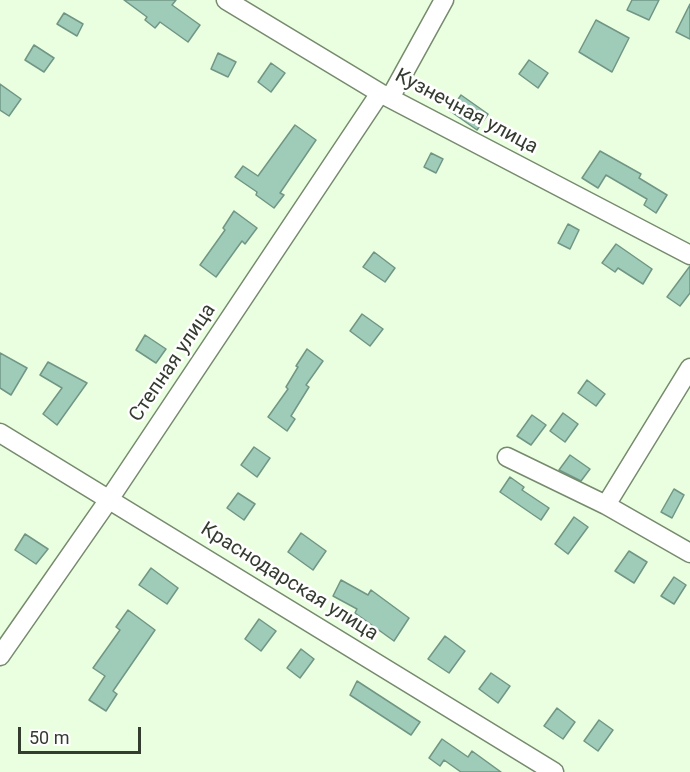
<!DOCTYPE html>
<html>
<head>
<meta charset="utf-8">
<style>
	body { margin:0 }
	#map { position:relative; width:690px; height:772px; overflow:hidden; background:#e9ffdf; font-family:Roboto,sans-serif }
	canvas { display:block }
	.scale { position:absolute; left:18px; top:727px; width:123px; height:27px; box-sizing:border-box; border:3px solid #343c30; border-top:0; padding-left:8px; font-size:18px; line-height:21px; white-space:nowrap; color:#343c30; -webkit-text-stroke:4px #fff; paint-order:stroke }
</style>
</head>
<body>
<div id="map">
<canvas width="690" height="772"></canvas>
<div class="scale">50 m</div>
</div>
<script>
const context = document.querySelector('canvas').getContext('2d');
context.lineJoin = 'round';
function paint(path, color) {
  context.fillStyle = color;
  context.fill(path, 'evenodd');
}
function trace(path, color, width, dash) {
  context.strokeStyle = color;
  context.lineWidth = width;
  context.lineCap = dash ? 'butt' : 'round';
  context.setLineDash(dash || []);
  context.stroke(path);
}
function drawText(font, color, halo, rows, align = 'center') {
  context.font = font + ' Roboto,sans-serif';
  context.lineWidth = 5;
  context.setLineDash([]);
  context.textBaseline = 'middle';
  context.strokeStyle = halo;
  context.fillStyle = color;
  for (const [text, x, y, turn = 0] of rows) {
    context.save();
    context.translate(x, y);
    context.rotate((+turn || 0) * Math.PI / 180);
    context.textAlign = isNaN(turn) ? turn : align;
    if (halo) context.strokeText(text, 0, 0);
    context.fillText(text, 0, 0);
    context.restore();
  }
}
const building = new Path2D(`
	M124,0H176L172,5L200,25L188,42L160,22L155,28L145,20L147,17Z
	M632,0H659L649,20L627,10Z
	M690,4V39L676,32Z
	M64,13L83,24L77,36L57,24Z
	M596,20L629,38L612,72L579,52Z
	M34,45L54,58L44,72L25,60Z
	M218,53L236,62L228,77L211,69Z
	M529,60L548,73L538,88L519,74Z
	M271,63L285,73L271,92L258,82Z
	M0,84L21,99L9,116L0,110Z
	M461,95L488,114L477,130L450,111Z
	M295,125L316,140L280,193L284,195L274,208L256,195L257,192L235,177L243,166L258,176Z
	M600,151L641,174L639,178L667,195L656,213L644,205L647,199L606,175L598,188L582,178Z
	M431,153L443,159L436,173L424,167Z
	M234,211L257,228L245,244L242,241L216,277L200,265L225,230L223,228Z
	M568,224L579,230L570,249L558,243Z
	M616,244L652,269L643,284L618,268L615,272L602,263Z
	M374,252L395,268L385,282L363,267Z
	M690,266V293L680,306L667,297Z
	M362,314L383,329L370,346L350,331Z
	M145,335L166,349L156,363L136,350Z
	M307,349L323,361L306,385L309,387L291,416L295,419L287,431L268,417L288,389L286,387L298,367L296,366Z
	M0,353L27,368L11,395L0,388Z
	M48,362L87,383L57,425L43,414L62,388L40,375Z
	M587,380L605,394L596,406L578,393Z
	M563,413L578,424L565,442L550,431Z
	M532,415L546,425L531,445L517,436Z
	M254,447L270,458L257,477L241,465Z
	M570,455L590,469L581,481L559,470Z
	M510,477L524,487L522,490L549,508L541,520L500,492Z
	M674,489L684,495L672,518L661,512Z
	M238,493L255,504L244,520L227,508Z
	M574,517L588,527L568,554L555,544Z
	M301,533L326,551L313,570L288,552Z
	M25,534L48,549L36,564L15,550Z
	M629,551L647,562L634,583L615,571Z
	M151,568L178,588L167,604L139,585Z
	M674,577L686,585L674,604L661,596Z
	M341,580L368,595L371,590L409,618L394,641L355,613L357,609L333,596Z
	M128,610L155,630L113,691L117,694L106,711L89,700L105,676L93,668L120,630L116,627Z
	M259,619L276,631L261,651L245,639Z
	M445,636L465,651L449,673L428,659Z
	M301,649L314,659L300,678L287,668Z
	M491,673L510,686L498,703L479,689Z
	M357,681L420,722L411,735L350,695Z
	M557,708L575,722L563,739L544,726Z
	M599,720L613,730L598,751L584,741Z
	M442,739L468,757L472,751L501,772H461L444,760L440,766L429,758Z`);
const minor = new Path2D(`
	M226,0L380,93L690,255
	M390,98L444,0
	M690,368L606,505L690,553
	M0,433L554,772
	M507,457L606,505
	M0,656L110,498L380,93`);
const streetNames = [
	["Кузнечная улица",466,112,28],
	["Степная улица",173,363,-56],
	["Краснодарская улица",289,582,32]
];
paint(building, '#9fccb8');
trace(building, '#719685', 1.5);
trace(minor, '#768a6e', 21);
trace(minor, '#fff', 18);
drawText('20px', '#343c30', '#fff', streetNames);
</script>
</body>
</html>
